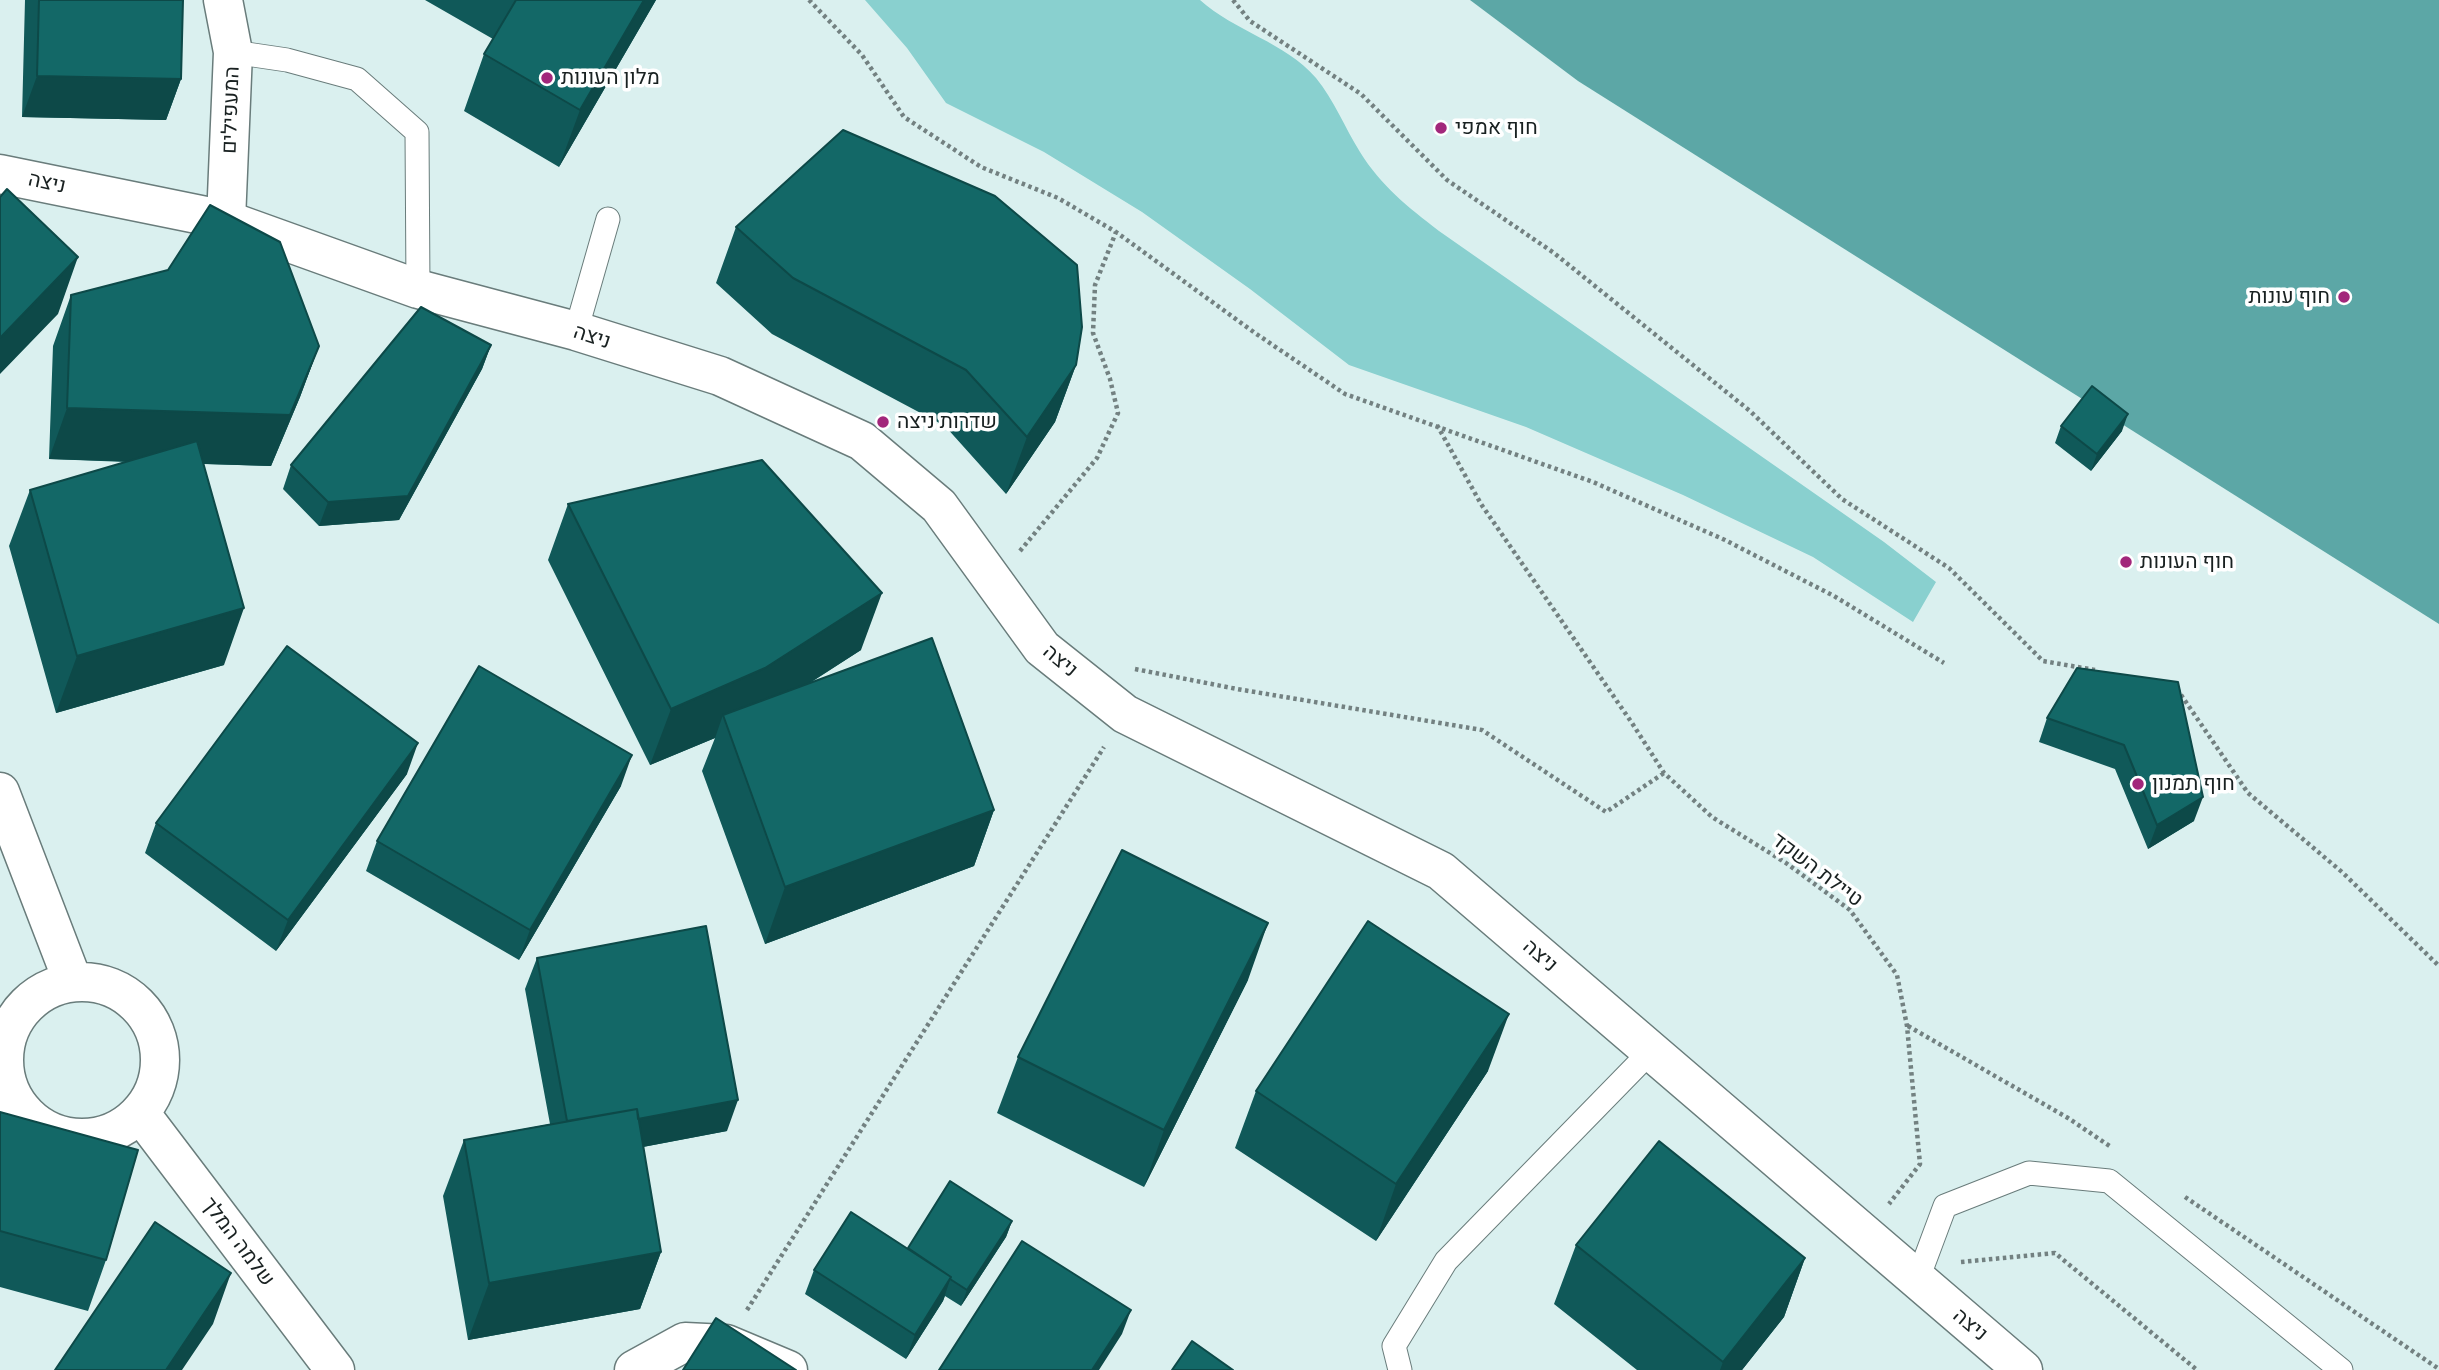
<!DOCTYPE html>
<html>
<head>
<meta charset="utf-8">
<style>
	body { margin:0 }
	canvas { display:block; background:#daf0ef }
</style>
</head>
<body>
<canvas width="2439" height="1370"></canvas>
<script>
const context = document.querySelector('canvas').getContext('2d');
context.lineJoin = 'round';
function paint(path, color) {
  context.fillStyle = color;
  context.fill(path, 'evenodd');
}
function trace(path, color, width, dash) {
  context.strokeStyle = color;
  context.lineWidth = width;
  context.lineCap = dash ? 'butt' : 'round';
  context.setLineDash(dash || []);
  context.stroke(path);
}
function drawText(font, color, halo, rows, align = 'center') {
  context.font = font + ' "IBM Plex Sans",Heebo,sans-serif';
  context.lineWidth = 7;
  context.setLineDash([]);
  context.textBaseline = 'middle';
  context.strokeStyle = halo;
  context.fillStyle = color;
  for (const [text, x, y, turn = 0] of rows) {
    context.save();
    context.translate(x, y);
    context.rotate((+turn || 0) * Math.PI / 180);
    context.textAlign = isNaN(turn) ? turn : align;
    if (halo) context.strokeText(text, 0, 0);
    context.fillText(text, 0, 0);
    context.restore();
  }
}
const green = new Path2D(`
	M865,0H1200C1234,31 1285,42 1316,78C1334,100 1345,128 1360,152C1381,186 1408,207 1439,231L1884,542L1936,582L1913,622L1813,557L1683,495L1526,427L1349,365L1250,289L1142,212L1044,152L946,103L907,48Z`);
const water = new Path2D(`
	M1470,0H2439V624L1578,81Z`);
const path = new Path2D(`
	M809,0L862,55L904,117L981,167L1058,198L1116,232L1255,333L1345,394L1593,482L1725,540L1834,596L1944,663
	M1233,0L1250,21L1361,94L1447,180L1554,253L1750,411L1842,499L1949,568L2043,661L2095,670
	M1437,425L1481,504L1632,723L1664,773L1712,817L1786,863L1850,910L1897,975L1907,1026L1920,1164L1889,1204
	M1020,551L1097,458L1118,413L1110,379L1093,333L1095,285L1116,232
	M1135,669L1237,689L1482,730L1606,812L1664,773
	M2177,689L2248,793L2342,872L2439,966
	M1908,1026L2068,1118L2111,1147
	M2185,1197L2439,1369
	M1961,1262L2055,1253L2197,1370
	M747,1310L1104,747`);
const lane = new Path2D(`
	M233,52L287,60L357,79L417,132L418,289
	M576,331L608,219
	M1917,1281L1945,1206L2029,1173L2109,1181L2341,1370
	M1400,1370L1394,1346L1446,1261L1651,1051`);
const street = new Path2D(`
	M223,0L233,52L226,220
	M634,1370L685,1342L726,1344L788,1370`);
const secondary = new Path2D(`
	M0,174L226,220L418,289L576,331L720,376L862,441L939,506L1042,648L1125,714L1441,871L2023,1370
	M0,792L73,982
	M4 1060a78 78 0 1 1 156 0a78 78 0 1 1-156 0Z
	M140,1113L335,1370`);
const wall = new Path2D(`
	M25,0H183L181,79L166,120L22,117Z
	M425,0H656L559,167L464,111L484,54L493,39Z
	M736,227L1076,365L1055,422L1006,494L945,426L772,334L716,283Z
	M71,295L319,346L300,397L271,466L204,464L224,665L56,713L9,546L30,490L127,462L49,459L53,346Z
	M491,345L482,369L399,520L319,526L283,489L291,465Z
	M2061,426L2122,431L2091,471L2055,443Z
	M568,504L861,650L810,683L994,810L974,866L765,944L702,771L715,738L650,765L548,560Z
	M2077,668L2194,821L2148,849L2115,769L2039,742L2047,718Z
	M407,774L276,951L145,853L156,823Z
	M621,786L519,960L366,871L377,841Z
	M537,958L727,1131L643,1147L661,1252L640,1309L468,1340L443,1196L464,1140L550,1124L525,989Z
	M1248,980L1144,1187L997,1113L1018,1057Z
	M1488,1071L1376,1241L1235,1148L1256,1091Z
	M0,1112L106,1260L88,1311L0,1287Z
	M1012,1221L1006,1237L961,1306L945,1296L943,1301L906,1359L805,1294L814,1270L908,1248Z
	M1576,1245L1805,1258L1784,1317L1742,1370H1637L1554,1304Z`);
const shadedWall = new Path2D(`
	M644,0H656L559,167L580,110Z
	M37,76L181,79L166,120L22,117Z
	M78,257L58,314L0,374V338Z
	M491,345L482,369L399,520L319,526L328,502Z
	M319,346L300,397L271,466L49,459L67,408Z
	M1076,365L1055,422L1006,494L1027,437Z
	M2128,414L2122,431L2091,471L2097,454Z
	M882,593L861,650L745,724L723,715L715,738L650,765L671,709Z
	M244,608L224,665L56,713L77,656Z
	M418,743L407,774L276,951L288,920Z
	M632,755L621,786L519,960L530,930Z
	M2203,797L2194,821L2148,849L2157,825Z
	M994,810L974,866L765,944L785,887Z
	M1268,923L1248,980L1144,1187L1164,1130Z
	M1509,1014L1488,1071L1376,1241L1396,1184Z
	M738,1100L727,1131L558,1163L569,1132Z
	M1012,1221L1006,1237L961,1306L967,1290Z
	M661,1252L640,1309L468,1340L489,1283Z
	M1805,1258L1784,1317L1742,1370H1720L1723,1362Z
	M231,1273L213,1324L182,1370H166Z
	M951,1277L943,1301L906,1359L915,1335Z
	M1131,1310L1122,1334L1099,1370H1092Z`);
const building = new Path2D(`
	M39,0H183L181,79L37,76Z
	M516,0H644L580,110L484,54Z
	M843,130L995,196L1077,265L1082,327L1076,365L1027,437L966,370L793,278L736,227Z
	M7,189L78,257L0,338V197Z
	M210,205L280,242L319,346L290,415L67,408L71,295L168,270Z
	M421,307L491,345L408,496L328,502L291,465Z
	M2092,386L2128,414L2097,454L2061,426Z
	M197,441L244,608L77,656L30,490Z
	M762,460L882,593L765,668L671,709L568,504Z
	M932,638L994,810L785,887L723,715Z
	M287,646L418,743L288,920L156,823Z
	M479,666L632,755L530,930L377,841Z
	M2077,668L2178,682L2203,797L2157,825L2124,745L2047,718Z
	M1122,850L1268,923L1164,1130L1018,1057Z
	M1368,921L1509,1014L1396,1184L1256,1091Z
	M706,926L738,1100L638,1119L637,1109L567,1121L537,958Z
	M637,1109L661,1252L489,1283L464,1140Z
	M0,1112L138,1150L106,1260L0,1231Z
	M1659,1141L1805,1258L1723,1362L1576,1245Z
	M950,1181L1012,1221L967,1290L950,1279L951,1277L908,1248Z
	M851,1212L951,1277L915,1335L814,1270Z
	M155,1222L231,1273L166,1370H55Z
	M1022,1241L1131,1310L1092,1370H939Z
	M716,1318L796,1370H683Z
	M1192,1341L1233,1370H1172Z`);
const markers = [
	[547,78,7,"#a2277b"],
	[1441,128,7,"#a2277b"],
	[2344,297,7,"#a2277b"],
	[883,422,7,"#a2277b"],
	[2126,562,7,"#a2277b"],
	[2138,784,7,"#a2277b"]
];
const poiNames = [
	["מלון העונות",561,78],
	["חוף אמפי",1455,128],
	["חוף עונות",2330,297,"right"],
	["שדרות ניצה",897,422],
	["חוף העונות",2140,562],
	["חוף תמנון",2152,784]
];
const streetNames = [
	["המעפילים",231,110,-88],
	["ניצה",47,183,12],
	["ניצה",592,337,18],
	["ניצה",1060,661,40],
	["טיילת השקד",1817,870,37],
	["ניצה",1540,956,41],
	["שלמה המלך",238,1242,53],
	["ניצה",1970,1325,40]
];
paint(green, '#89d0cf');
paint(water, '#5ca7a6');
trace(lane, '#697c7b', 25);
trace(street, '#697c7b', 41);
trace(secondary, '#697c7b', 41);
trace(path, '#738181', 4.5, [3.5, 3.5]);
trace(lane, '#fff', 23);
trace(street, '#fff', 38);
trace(secondary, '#fff', 38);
paint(wall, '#105959');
paint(shadedWall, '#0d4948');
paint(building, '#136867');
trace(building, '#0d4948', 2);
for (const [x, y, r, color] of markers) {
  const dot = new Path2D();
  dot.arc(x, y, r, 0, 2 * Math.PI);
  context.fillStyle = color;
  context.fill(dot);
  trace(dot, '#fff', 2.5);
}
drawText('21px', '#192121', '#fff', poiNames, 'left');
drawText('21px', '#192121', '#fff', streetNames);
</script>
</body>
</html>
